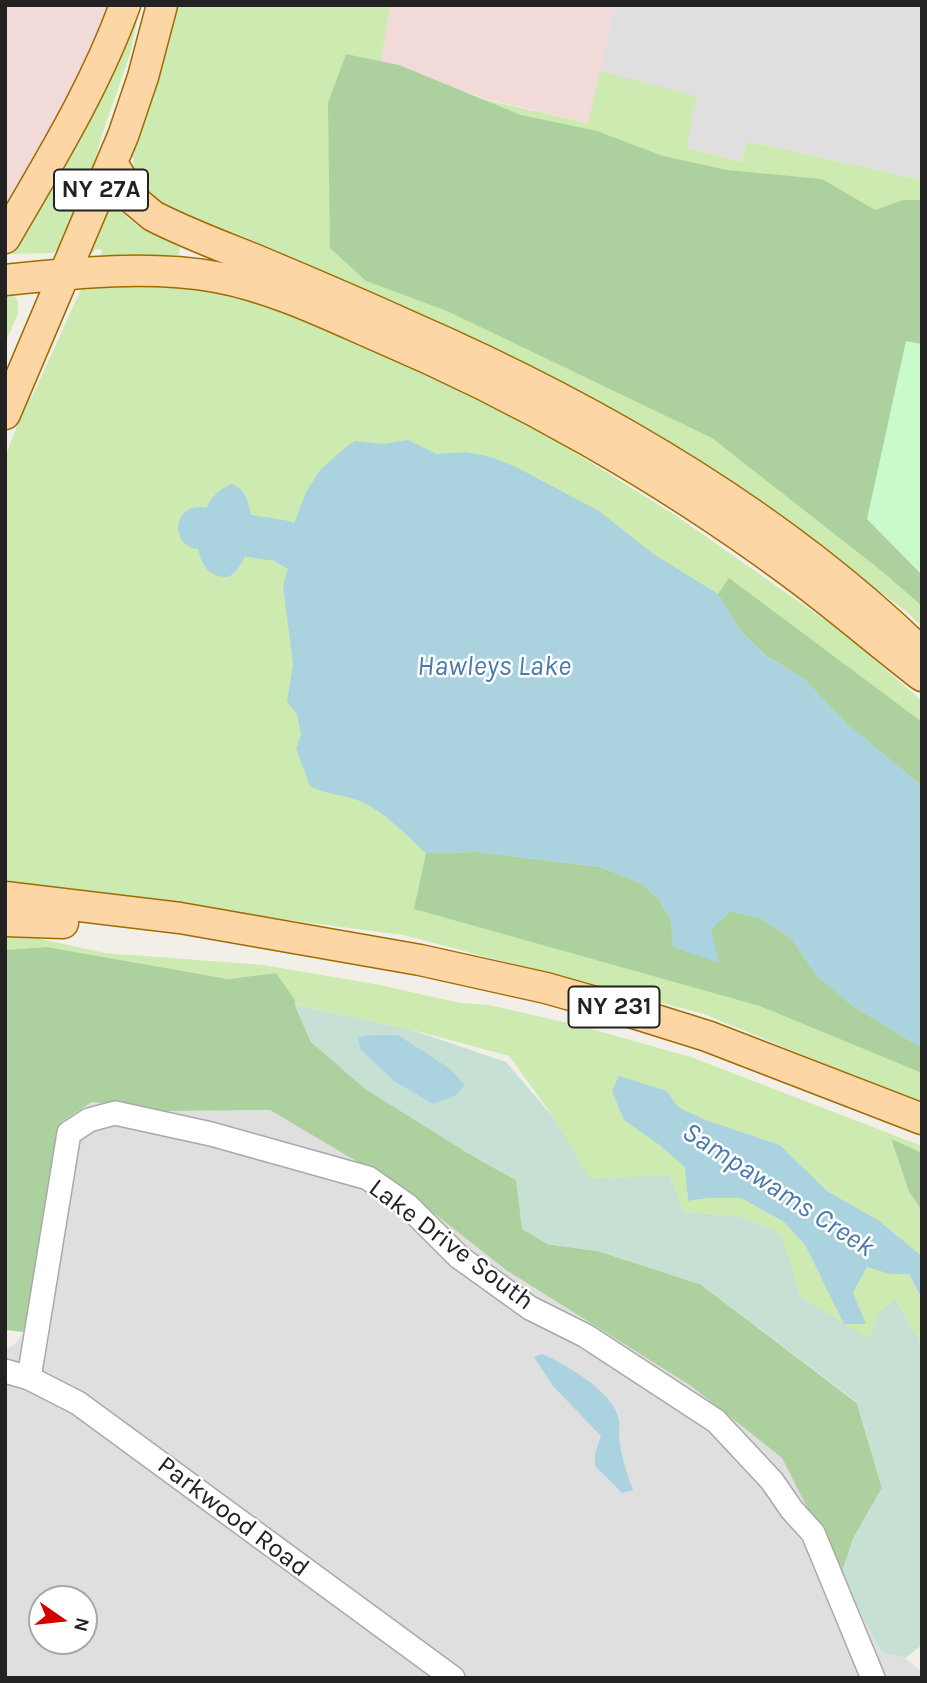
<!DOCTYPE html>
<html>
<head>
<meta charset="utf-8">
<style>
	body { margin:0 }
	#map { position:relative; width:927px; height:1683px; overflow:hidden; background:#f2efe9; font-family:Karla,sans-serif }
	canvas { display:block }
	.frame { position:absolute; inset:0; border:7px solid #222; pointer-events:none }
	.north { position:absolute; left:28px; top:1585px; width:70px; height:70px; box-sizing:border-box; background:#fff; border:2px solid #a7a7a7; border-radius:50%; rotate:104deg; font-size:19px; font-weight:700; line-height:28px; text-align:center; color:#222 }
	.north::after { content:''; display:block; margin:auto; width:24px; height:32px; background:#d40000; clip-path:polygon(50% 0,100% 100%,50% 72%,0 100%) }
</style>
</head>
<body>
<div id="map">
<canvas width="927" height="1683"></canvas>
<div class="frame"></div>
<div class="north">N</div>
</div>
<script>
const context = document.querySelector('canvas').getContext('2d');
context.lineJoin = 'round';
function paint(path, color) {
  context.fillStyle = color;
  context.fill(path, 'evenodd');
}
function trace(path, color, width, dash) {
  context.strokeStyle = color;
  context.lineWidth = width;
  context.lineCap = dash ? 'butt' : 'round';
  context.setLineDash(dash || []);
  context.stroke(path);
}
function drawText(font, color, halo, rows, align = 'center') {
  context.font = font + ' Karla,sans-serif';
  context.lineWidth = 5;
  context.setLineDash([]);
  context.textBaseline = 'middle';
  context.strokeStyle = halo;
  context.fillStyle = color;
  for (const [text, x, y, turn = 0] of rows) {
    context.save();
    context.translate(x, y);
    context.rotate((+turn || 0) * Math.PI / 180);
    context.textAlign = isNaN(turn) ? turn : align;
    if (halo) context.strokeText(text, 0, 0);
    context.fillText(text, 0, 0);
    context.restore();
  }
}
const residential = new Path2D(`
	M615,5H922V180L747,141L741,162L686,148L600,71Z
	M92,1102L165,1111L270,1110L403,1189L506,1270L691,1386L782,1458L881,1652L905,1658L922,1672V1678H5V1349L14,1345L24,1332L61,1122ZM42,1599H84V1641H42Z`);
const commercial = new Path2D(`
	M5,5H118L5,219Z
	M383,5H615L589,123L485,99L381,61L390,7Z`);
const grass = new Path2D(`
	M175,5L390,7L381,61L375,75L588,123L600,71L696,96L687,148L741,162L747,141L922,180V627L907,612L758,501L603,405L453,328L275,252L155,207L131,178L134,158L125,156Z
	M133,22H137L130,54L101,138L91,177L62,247L52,253L12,254L91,112Z
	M112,196L127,218L143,229L180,247L178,255H101L102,250L97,249L88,256L86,252Z
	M91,283L211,287L279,309L389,355L550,437L678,517L842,632L922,701V1104L704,1014L403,935L5,883V457L28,398L32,397L81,289L87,290Z
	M5,290L11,291L18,301V314L5,343Z
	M5,934H18L105,953L263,965L380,985L460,1003L489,1005L577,1025L691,1057L922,1146V1153L891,1140L909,1192L922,1210V1256L878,1220L827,1191L780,1145L706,1120L678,1107L667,1091L658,1144L686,1167L688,1201L709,1198H741L784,1222L805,1245L821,1278L853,1293L867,1267L889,1274H909L922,1299V1345L895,1299L880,1311L869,1340L826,1326L801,1297L780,1234L739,1216L683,1212L669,1175L590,1180L554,1118L509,1056L409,1029L295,1005L276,973L228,979L47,947L5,950Z`);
const forest = new Path2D(`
	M346,54L399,65L521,115L597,131L663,156L727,170L822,179L875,210L903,200H922V606L883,572L712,438L447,311L366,281L330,248L328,103Z
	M729,578L922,722V786L847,724L804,679L765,655L740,630L718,594Z
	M476,852L600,867L640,883L659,899L671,920L673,947L719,962L710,930L730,911L761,918L791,938L816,975L853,1006L922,1048V1073L760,1006L414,909L426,853Z
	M47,947L228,979L276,973L295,1000V1005L311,1042L466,1152L516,1180L547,1244L598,1251L700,1284L857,1403L882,1488L853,1539L841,1575L782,1458L691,1386L506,1270L403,1189L270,1110L165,1111L92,1102L61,1122L24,1332L5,1330V950Z
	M891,1139L922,1153V1210L909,1192Z`);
const wetland = new Path2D(`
	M295,1005L409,1029L506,1062L554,1118L590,1179L669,1175L684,1212L739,1216L781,1234L801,1297L868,1339L880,1311L895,1299L922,1345V1645L905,1658L881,1652L841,1575L853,1539L882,1488L857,1402L700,1284L598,1251L547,1244L522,1229L516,1180L466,1152L365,1089L311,1042ZM398,1035L448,1067L455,1096L433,1104L395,1081L360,1049Z`);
const park = new Path2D(`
	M906,341L922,344V575L867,519Z`);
const water = new Path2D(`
	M408,440L437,454L466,452L491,457L516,467L599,511L652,553L718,594L740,630L765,655L804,679L847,724L922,786V1048L853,1006L816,975L791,938L761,918L730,911L711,930L719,963L673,947L671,920L659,899L640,883L600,867L476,852L426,853C407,836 381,808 357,800C339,794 328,795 310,786L296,749L301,735L297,714L287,702L293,664L283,586L289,565V554L282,551L284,531L292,529L306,492L320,470L346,447L355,441L382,444Z
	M232,484C248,491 248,503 252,519L274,529L271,549L249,550L237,570L229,577C183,580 192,497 232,484Z
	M373,1035H398L448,1067L465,1085L455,1096L433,1104L394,1081L360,1049L358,1037Z
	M619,1076L667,1091L678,1107L706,1120L780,1145L827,1191L878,1220L922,1256V1299L909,1274H889L867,1267L853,1293L866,1324H844L805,1245L784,1222L741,1198H709L688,1201L685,1167L658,1144L624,1120L612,1091Z
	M542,1354C567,1365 614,1392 619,1420C620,1426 619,1431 619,1437C621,1455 626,1472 633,1490L622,1493L595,1466V1454L601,1436L553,1386L534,1357Z`);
const river = new Path2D(`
	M199,528L282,541L330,570`);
const minor = new Path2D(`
	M5,1371L29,1378L78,1403L453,1678
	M29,1378L69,1133L89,1120L115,1113L211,1134L368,1178L408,1206L459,1257L530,1308L586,1336L716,1421L772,1481L792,1510L813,1533L873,1678`);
const major = new Path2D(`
	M112,163L135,201L153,216C186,233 221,246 256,260C306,281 356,302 406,325C592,406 776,511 922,653
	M5,238C49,162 95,88 125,5
	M5,280C74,273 148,265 216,277C271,287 325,313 375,335C519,396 663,478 789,571C834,604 877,641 922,676
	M5,414L123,136L143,77L162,5
	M5,897L180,918L420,960L546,988L627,1011L707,1036L922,1119
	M5,921L63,923`);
const shields = [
	[101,190,94],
	[614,1007,91]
];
const shieldNames = [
	["NY 27A",101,190],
	["NY 231",614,1007]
];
const streetNames = [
	["Lake Drive South",451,1245,37],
	["Parkwood Road",233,1517,37]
];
const waterNames = [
	["Hawleys Lake",494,667],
	["Sampawams Creek",778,1190,33]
];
paint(residential, '#e0dfdf');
paint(commercial, '#f2dad9');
paint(grass, '#cdebb0');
paint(forest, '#add19e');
paint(wetland, '#c6e0d4');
paint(park, '#c8facc');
paint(water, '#aad3df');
trace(river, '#aad3df', 42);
trace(minor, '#a9a9a9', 26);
trace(major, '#a06b00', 33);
trace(minor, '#fff', 23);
trace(major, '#fcd6a4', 30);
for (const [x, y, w] of shields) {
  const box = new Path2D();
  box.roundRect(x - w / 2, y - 20.5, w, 41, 5);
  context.fillStyle = '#fff';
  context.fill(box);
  trace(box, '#222', 2);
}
drawText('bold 24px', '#222', null, shieldNames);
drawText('26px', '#222', '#fff', streetNames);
drawText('italic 28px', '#4a7aab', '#fff', waterNames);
</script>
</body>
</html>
